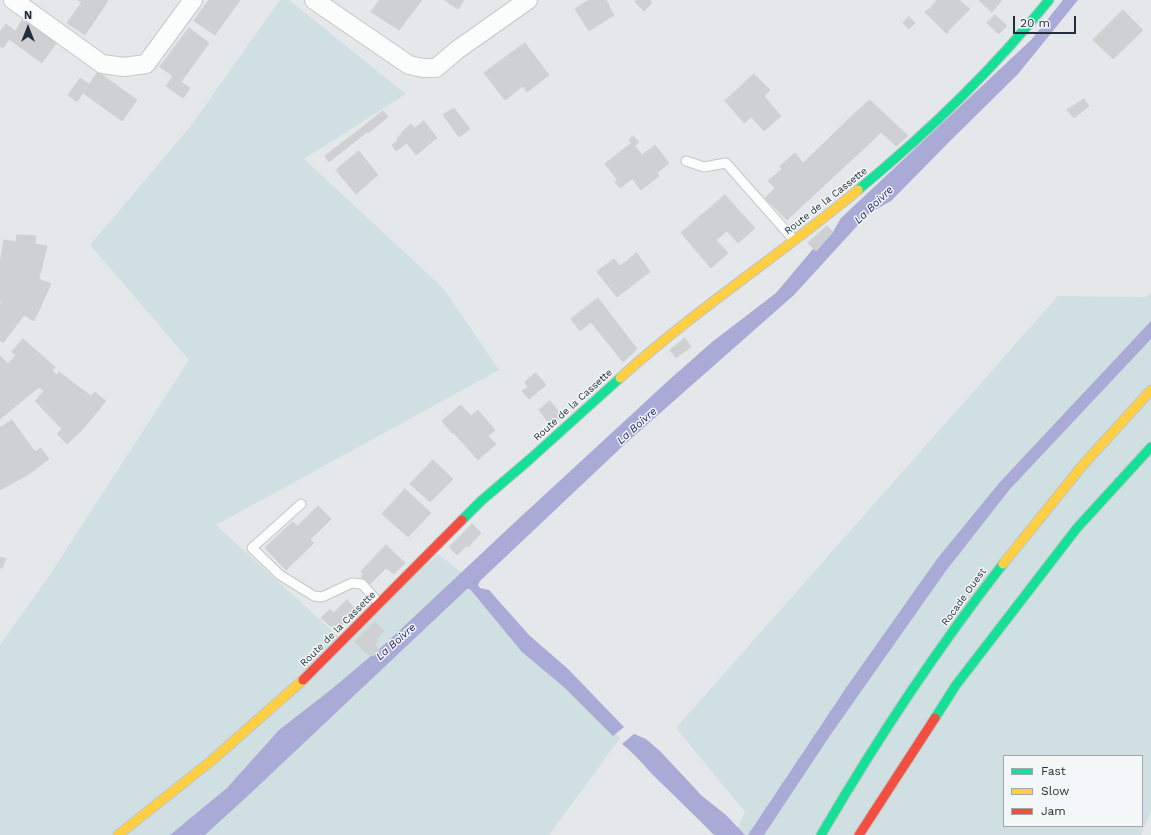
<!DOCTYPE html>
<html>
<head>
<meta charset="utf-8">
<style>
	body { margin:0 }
	#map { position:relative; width:1151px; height:835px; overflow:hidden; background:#e5e8ea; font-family:"Work Sans",sans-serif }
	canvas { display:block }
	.legend { position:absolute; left:1003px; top:755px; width:140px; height:72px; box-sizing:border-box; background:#f3f7f8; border:1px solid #a0a7ac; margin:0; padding:5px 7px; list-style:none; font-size:12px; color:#242e3b }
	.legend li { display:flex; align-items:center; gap:8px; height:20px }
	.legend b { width:20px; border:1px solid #a0a7ac }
	.north { position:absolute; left:8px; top:8px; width:40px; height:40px; -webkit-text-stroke:3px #f3f7f8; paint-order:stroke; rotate:0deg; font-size:11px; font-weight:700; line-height:16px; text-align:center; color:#242e3b }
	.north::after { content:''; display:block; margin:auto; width:14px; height:18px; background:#242e3b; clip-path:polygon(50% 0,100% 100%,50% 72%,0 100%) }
	.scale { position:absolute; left:1013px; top:16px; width:63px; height:18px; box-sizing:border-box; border:2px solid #242e3b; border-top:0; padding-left:5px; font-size:12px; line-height:14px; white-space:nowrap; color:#242e3b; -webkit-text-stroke:3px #f3f7f8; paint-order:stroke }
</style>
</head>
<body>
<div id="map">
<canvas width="1151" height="835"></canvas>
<ul class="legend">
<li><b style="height:5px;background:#16e098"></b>Fast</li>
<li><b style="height:5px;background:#ffcf43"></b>Slow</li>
<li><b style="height:5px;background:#f24e42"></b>Jam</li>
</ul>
<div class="north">N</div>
<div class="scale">20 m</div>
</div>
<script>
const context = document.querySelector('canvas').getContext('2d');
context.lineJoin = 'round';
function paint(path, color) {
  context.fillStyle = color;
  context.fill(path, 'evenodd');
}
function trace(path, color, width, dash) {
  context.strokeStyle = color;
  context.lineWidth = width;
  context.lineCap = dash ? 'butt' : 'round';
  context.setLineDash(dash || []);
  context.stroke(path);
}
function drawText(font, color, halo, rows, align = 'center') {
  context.font = font + ' "Work Sans",sans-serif';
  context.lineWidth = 3;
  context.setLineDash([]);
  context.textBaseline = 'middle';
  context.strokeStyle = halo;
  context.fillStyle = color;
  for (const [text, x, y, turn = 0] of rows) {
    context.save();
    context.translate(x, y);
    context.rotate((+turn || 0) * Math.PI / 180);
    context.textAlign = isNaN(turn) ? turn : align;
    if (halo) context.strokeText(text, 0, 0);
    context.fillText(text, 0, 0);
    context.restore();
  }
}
const green = new Path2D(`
	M280,0H289L406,94L304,159L443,288L499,370L216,525L341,639L438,554L466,576L620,738L549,835H0V645L49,576L189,360L90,245L190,127Z
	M1151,293V811L1141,835H734L745,812L676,728L1058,296L1145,297ZM1004,756H1142V826H1004Z`);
const water = new Path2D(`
	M1063,0H1078L1018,74L948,143L891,201L868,214L794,295L625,444L480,581L478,585L480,588L489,590L529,635L568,669L624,727L613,736L565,688L522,652L470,589H467L253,791L205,835H170L227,788L279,730L333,688L384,645L514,523L669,380L712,342L776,293L813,249L816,251L833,232L841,218L1031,40Z
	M1151,321V339L1010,489L945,572L829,737L764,835H748L848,685L937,559L1000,482Z
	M634,734L646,739L660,751L702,796L726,815L745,835H714C695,816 676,797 657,779C645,767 635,754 622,744Z`);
const building = new Path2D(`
	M78,0H106L108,1L85,35L67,23L82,2Z
	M209,0H240L215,35L194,21Z
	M380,0H422L409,17L406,15L396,28L371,12Z
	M445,0H464L458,9Z
	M589,0H606L614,15L589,31L575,9Z
	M637,0H650L652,3L644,11L635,2Z
	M937,0H959L970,9L949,30L930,9Z
	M979,0H1002L992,12Z
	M930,9L949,30L947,34L925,12Z
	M1123,10L1143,30L1113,59L1093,40Z
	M406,15L409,17L399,30L396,28Z
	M995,15L1007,26L999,34L987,23Z
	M909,17L915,23L909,29L903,23Z
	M24,18L57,42L42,63L9,39L3,48L0,46V32L6,24L15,31Z
	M189,28L209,43L181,82L190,88L183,98L166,86L173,76L160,67Z
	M525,43L549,75L527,92L523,86L505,100L484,73Z
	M98,72L137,100L122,121L83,93L77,102L68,95L80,78L89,84Z
	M754,74L770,90L764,96L781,116L764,131L740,104L733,110L725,101Z
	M1084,99L1089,106L1074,118L1067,110Z
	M870,100L908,136L896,146L881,132L873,140L851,117Z
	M740,104L751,117L744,123L733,110Z
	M454,108L470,129L459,137L443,115Z
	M383,111L388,117L368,133L363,127Z
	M851,117L873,140L787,220L765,198L775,188L768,181L782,169L780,166L795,153L803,163Z
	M424,121L437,138L416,155L407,143L396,151L392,145L398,140L397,138L402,134L401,133L411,124L414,128Z
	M363,127L367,132L329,162L325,156Z
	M633,136L639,142L635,146L629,140Z
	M632,143L642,155L655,145L669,163L657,173L659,176L641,190L628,173L618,181L605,164Z
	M359,151L378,175L356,194L336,170Z
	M628,173L632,179L620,188L615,182Z
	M725,195L755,228L738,243L727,231L716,240L728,253L711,268L681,233Z
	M827,226L833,232L816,251L808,243Z
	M17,235L36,236L35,244L47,246L39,279L51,284L34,321L24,315L3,343L0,340V305L2,302L0,301V264L4,240L16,242Z
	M637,253L650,272L643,277L629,259Z
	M614,259L620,266L629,259L643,277L617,297L597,272Z
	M598,298L637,349L623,362L591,322L580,331L571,319Z
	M685,338L691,347L676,358L670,350Z
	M23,339L55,367L52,371L57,375L59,372L91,396L95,392L106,401L82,430L67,444L57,434L62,429L35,401L44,391L39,387L0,419V356L8,364L16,355L12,352Z
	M536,373L546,385L529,399L522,391L528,387L525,382Z
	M550,401L562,416L551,426L539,410Z
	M461,405L471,416L478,410L495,430L488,436L496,444L478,460L453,432L452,433L442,421Z
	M12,420L35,452L41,448L49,459L29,474L0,490V426L1,427Z
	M433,460L453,479L430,502L410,484Z
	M405,489L431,513L408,537L382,514Z
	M318,506L331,519L324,526L311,513Z
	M311,513L324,526L320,530L307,517Z
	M307,517L320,530L310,539L298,526Z
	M293,522L314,543L286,570L265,548Z
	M472,524L481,533L468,547L459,538Z
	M459,538L466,546L457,555L449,547Z
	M386,545L405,563L394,574L386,568L370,584L361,577L363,574L361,572Z
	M0,557L6,559L2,568H0Z
	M347,600L357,611L336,631L321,618L330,609L333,613Z
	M375,622L384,631L376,639L378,641L366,653L355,642Z
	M374,645L380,650L373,656L366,653Z`);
const lane = new Path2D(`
	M686,161L704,167L726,163L794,240
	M301,504L252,548L280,575L314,596L322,597L352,583L362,584L379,603`);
const street = new Path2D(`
	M13,0L102,64L124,67L146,64L193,0
	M314,0L409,65L423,68H436L457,50L528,0`);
const fast = new Path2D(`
	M858,190C927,133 993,70 1049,0
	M462,520L481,501L529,460L620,378
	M935,718L956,685L1077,528L1151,447
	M821,835C876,741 936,650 1003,564`);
const slow = new Path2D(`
	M620,378C695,310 780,255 858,190
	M1003,564L1082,466L1151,390
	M118,835L211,761L303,680`);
const jam = new Path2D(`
	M303,680L462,520
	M859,835L935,718`);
const streetNames = [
	["Route de la Cassette",826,201,-38],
	["Route de la Cassette",573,405,-42],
	["Rocade Ouest",964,597,-54],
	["Route de la Cassette",338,629,-45]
];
const waterNames = [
	["La Boivre",874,205,-44],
	["La Boivre",637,426,-42],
	["La Boivre",396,642,-42]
];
paint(green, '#cfdfe2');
paint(water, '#a9aad5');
paint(building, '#ced0d2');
trace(building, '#ced1d3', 1);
trace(lane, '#c4c6c9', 11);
trace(street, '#c4c6c9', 20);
trace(fast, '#c0c4c7', 11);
trace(slow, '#c0c4c7', 11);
trace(jam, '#c0c4c7', 11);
trace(lane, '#fbfcfc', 9);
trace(street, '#fbfcfc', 18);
trace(fast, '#16e098', 9);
trace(slow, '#ffcf43', 9);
trace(jam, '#f24e42', 9);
drawText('10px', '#242e3b', '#f3f7f8', streetNames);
drawText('italic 11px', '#232373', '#f3f7f8', waterNames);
</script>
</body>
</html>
